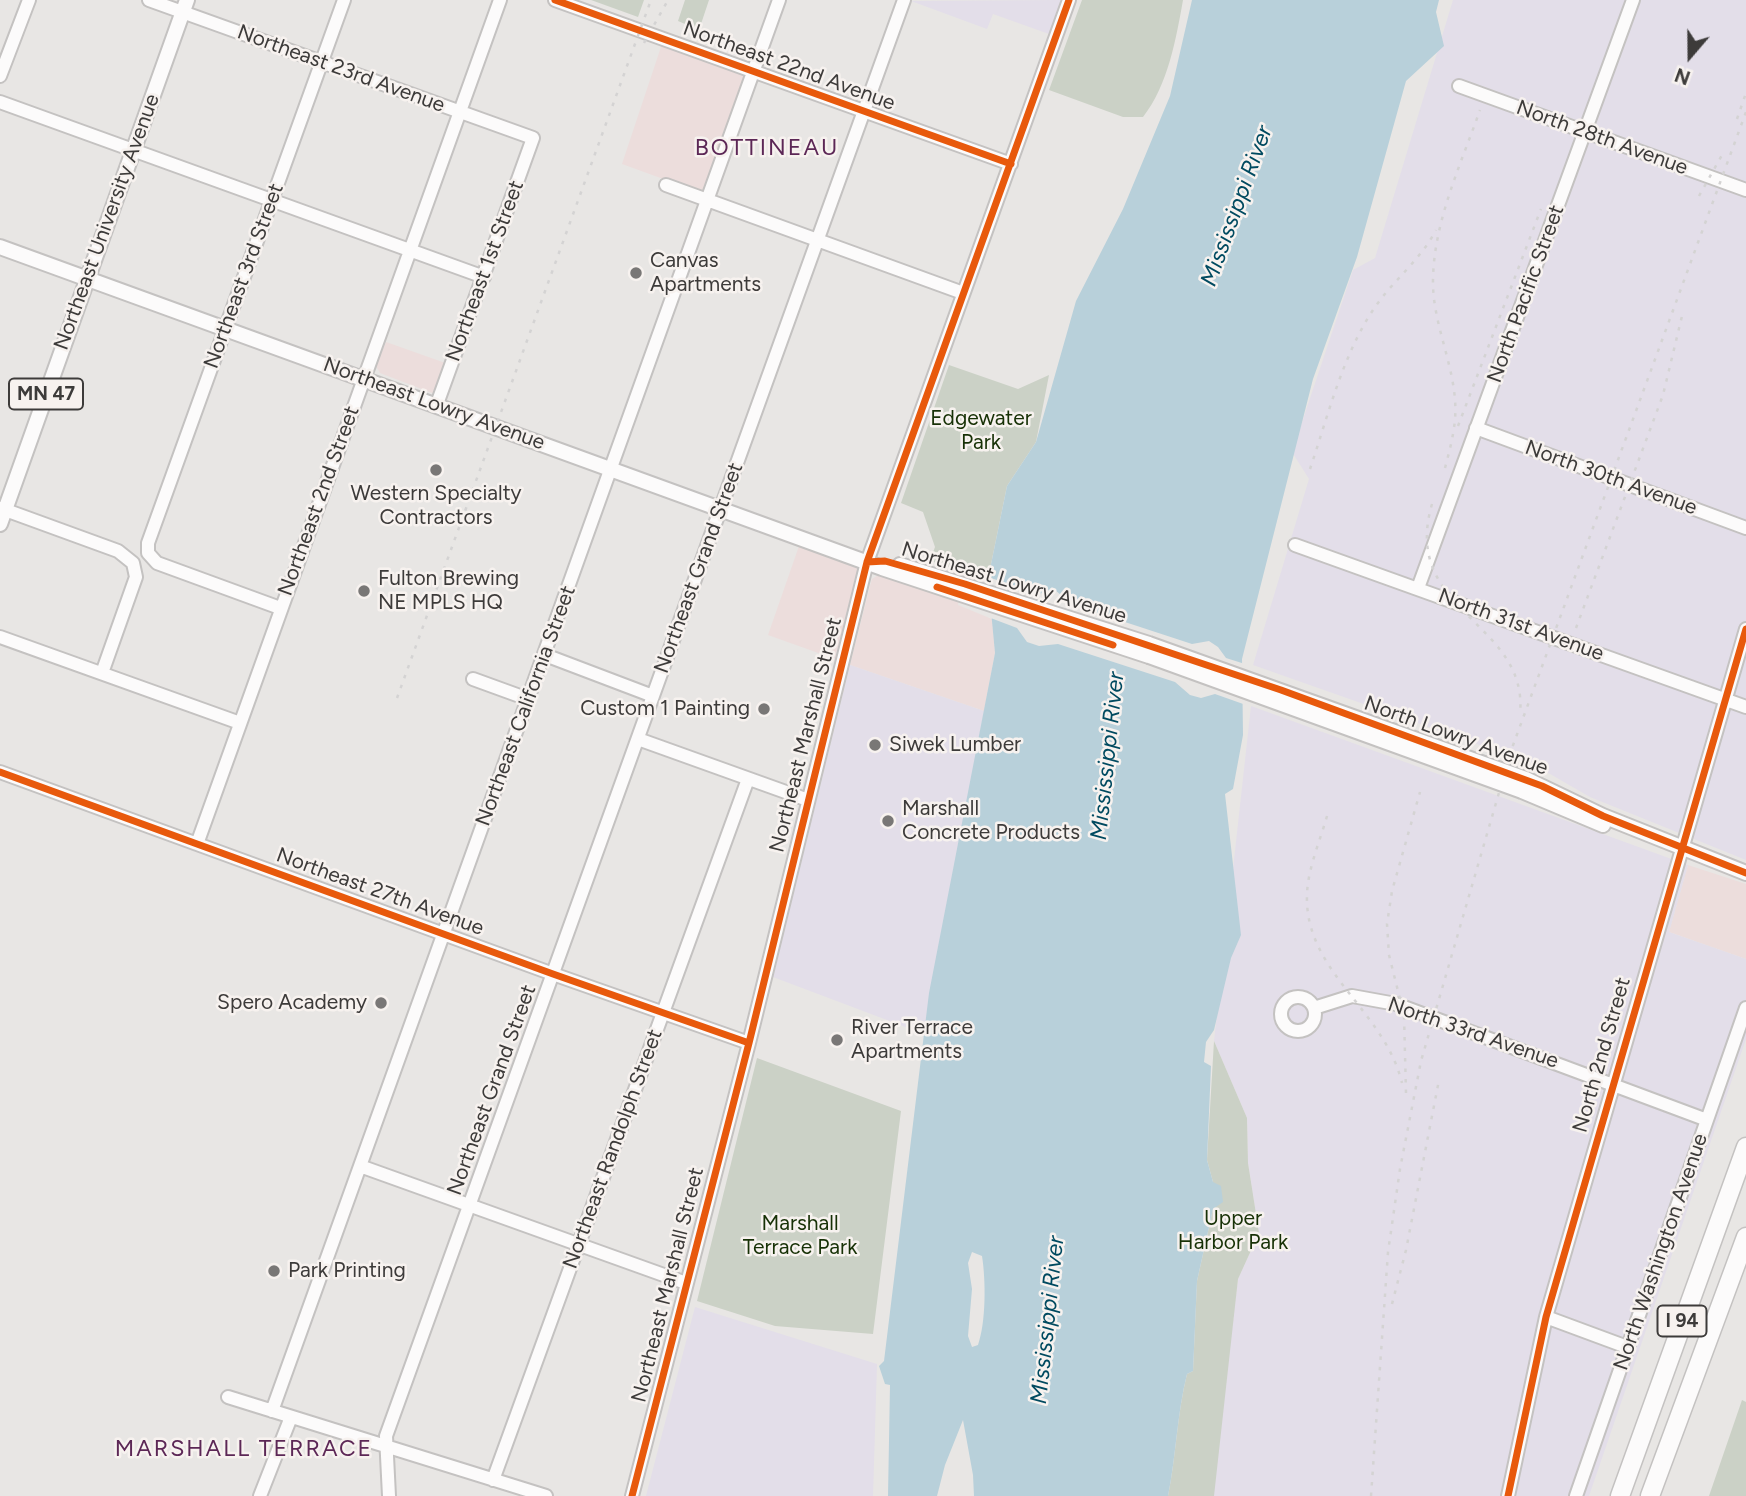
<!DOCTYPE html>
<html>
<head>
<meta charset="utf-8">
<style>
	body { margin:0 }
	#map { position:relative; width:1746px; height:1496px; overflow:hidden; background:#e8e6e4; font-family:Figtree,sans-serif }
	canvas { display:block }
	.north { position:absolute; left:1655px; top:21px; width:70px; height:70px; -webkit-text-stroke:5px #f7f2ef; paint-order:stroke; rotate:200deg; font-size:19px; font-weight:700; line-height:28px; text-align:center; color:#3d3b3a }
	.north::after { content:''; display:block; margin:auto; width:24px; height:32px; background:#3d3b3a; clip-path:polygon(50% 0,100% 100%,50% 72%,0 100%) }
</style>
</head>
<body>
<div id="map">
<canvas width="1746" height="1496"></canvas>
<div class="north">N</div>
</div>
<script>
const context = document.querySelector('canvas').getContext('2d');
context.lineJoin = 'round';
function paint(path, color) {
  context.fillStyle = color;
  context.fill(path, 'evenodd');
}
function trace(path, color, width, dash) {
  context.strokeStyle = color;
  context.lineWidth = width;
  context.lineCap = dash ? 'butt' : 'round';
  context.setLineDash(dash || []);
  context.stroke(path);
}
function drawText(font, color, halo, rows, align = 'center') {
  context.font = font + ' Figtree,sans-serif';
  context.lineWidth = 5;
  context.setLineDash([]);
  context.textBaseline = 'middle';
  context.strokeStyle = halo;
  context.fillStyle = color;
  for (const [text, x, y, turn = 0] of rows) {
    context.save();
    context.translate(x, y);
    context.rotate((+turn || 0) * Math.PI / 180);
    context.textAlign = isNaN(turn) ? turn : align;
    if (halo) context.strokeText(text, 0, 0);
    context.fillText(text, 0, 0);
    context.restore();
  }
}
const commercial = new Path2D(`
	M662,44L746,76L705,190L699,192L622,164Z
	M386,342L451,365L440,396L380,373L376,366Z
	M799,546L858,567L835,659L768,635Z
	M880,574L959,599L958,605L992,619L995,653L984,711L850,665L870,586L872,579Z
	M1688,865L1746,884V959L1669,932Z`);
const industrial = new Path2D(`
	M1061,0L1049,34L993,14L987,29L911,1Z
	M1453,0H1746V860L1590,797L1531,763L1253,665L1309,479L1292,452L1353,270L1375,258Z
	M850,665L984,711L924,1034L773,977Z
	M1251,706L1688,865L1669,932L1746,959V1039L1589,1496H1211L1238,1279L1259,1233L1248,1163L1247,1118L1214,1041Z
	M695,1307L877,1364L873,1496H646Z`);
const green = new Path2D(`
	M591,0H644L638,17Z
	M685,0H709L699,30L678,21Z
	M1082,0H1183C1176,39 1168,85 1143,117H1123L1049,90Z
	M949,365L1018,389L1049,375L1036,442L1007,486L988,579L930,561L935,547L923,512L901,503Z
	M1214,1041L1247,1118L1248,1163L1259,1233L1238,1279L1214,1496H1168C1176,1456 1177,1414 1187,1374L1193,1371L1197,1281L1213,1209V1182L1207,1160Z
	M757,1058L901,1111L873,1334L775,1326L697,1301Z
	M1742,1400L1746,1402V1496H1709Z`);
const water = new Path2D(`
	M1192,0H1439L1436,12L1444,46L1406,81L1357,257L1313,379L1242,659L1243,735L1233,789L1225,794L1241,935L1231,958L1214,1030L1206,1042L1204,1062L1211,1066L1207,1160L1213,1182L1221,1186L1223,1202L1213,1209L1197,1281L1193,1371L1187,1374C1177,1414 1176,1456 1168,1496H974L973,1475L963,1420L945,1465L937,1496H888L890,1385L885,1384L879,1366L884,1361L929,993L995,653L988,579L1007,486L1036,442L1076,301L1123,209L1170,96ZM972,1252L982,1256C986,1281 986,1322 978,1345L972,1347L968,1336L972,1289L968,1263Z`);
const pier = new Path2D(`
	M985,576L1038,594L1055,590L1073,605L1192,644L1209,641L1218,647L1226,658L1245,664L1246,705L1215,694L1201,698L1190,695L1175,682L1058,644L1039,646L1027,642L1017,628L988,617Z`);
const minor = new Path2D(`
	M149,0L533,138L437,404
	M555,0L1011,164
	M0,76L29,0
	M1459,86L1746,190
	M0,102L484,277
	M666,185L963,293
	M1476,428L1746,528
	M0,508L118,551L133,563L136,577L102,673
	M1295,545L1746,707
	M1418,588L1633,0
	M280,608L157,563L148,553V543L344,0
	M0,637L240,723
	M545,655L653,696
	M473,679L528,699
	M638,739L808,800
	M0,772L553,974L749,1043
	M197,844L500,0
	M1281 1014a17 17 0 1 1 34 0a17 17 0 1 1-34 0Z
	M1314,1008L1352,996L1396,1004L1707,1120
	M360,1166L686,1283
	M1546,1317L1627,1347
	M228,1397L546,1496
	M272,1411L779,0
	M493,1480L748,779
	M260,1496L291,1417
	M389,1496L386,1436L904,0
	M632,1496L749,1043L867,562L1069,0
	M1508,1496L1546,1317L1746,629
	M1576,1496L1746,1008`);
const major = new Path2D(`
	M0,247L882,568L1149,656
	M0,524L187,0
	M900,565L1149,644
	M1526,779L1603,816L1746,873
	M1522,791L1603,825`);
const highway = new Path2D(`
	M1620,1496L1746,1147
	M1650,1496L1746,1237`);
const rail = new Path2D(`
	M644,43L668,0
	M1737,119L1746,93
	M1699,196L1722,155
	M1458,426L1541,209
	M1445,468C1451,445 1457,423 1455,400C1452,359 1432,320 1433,279C1434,221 1461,164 1480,110
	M1310,469C1328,416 1342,357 1373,310C1392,281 1420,261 1436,230
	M1432,504C1400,613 1529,621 1520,714
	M1576,628L1663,395L1682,316
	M397,698L651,0
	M1327,816C1320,841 1308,868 1307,894C1304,972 1384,1009 1402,1083
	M1406,1093L1404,1015L1389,955L1387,924L1392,891L1420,792
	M1392,1304L1406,1250L1439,1080
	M1371,1496L1388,1252L1400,1169L1421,1061L1512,748L1746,112`);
const majorBridge = new Path2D(`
	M1149,644L1526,779
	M1149,656L1522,791`);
const cycleway = new Path2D(`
	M555,0L1011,164
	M867,562L885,561L965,584L1281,690L1542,786L1603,816L1746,873
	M937,587L1113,645
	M0,772L553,974L749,1043
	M632,1496L749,1043L867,562L1069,0
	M1508,1496L1546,1317L1746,629`);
const markers = [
	[636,273,7,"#797776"],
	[436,470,7,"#797776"],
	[364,591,7,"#797776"],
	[764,709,7,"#797776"],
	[875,745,7,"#797776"],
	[888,821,7,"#797776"],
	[381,1003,7,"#797776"],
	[837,1040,7,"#797776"],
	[274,1271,7,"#797776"]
];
const shields = [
	[46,394,74],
	[1682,1321,49]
];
const shieldNames = [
	["MN 47",46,394],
	["I 94",1682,1321]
];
const streetNames = [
	["Northeast 22nd Avenue",789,66,20],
	["Northeast 23rd Avenue",341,69,20],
	["North 28th Avenue",1602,138,20],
	["Northeast University Avenue",107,222,-70],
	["Northeast 1st Street",485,271,-70],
	["Northeast 3rd Street",244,276,-70],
	["North Pacific Street",1526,294,-70],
	["Northeast Lowry Avenue",434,404,20],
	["North 30th Avenue",1611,478,20],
	["Northeast 2nd Street",319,501,-70],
	["Northeast Grand Street",699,568,-70],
	["Northeast Lowry Avenue",1014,583,17],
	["North 31st Avenue",1521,625,20],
	["Northeast California Street",526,706,-70],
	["Northeast Marshall Street",806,735,-76],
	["North Lowry Avenue",1456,736,20],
	["Northeast 27th Avenue",380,892,20],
	["North 33rd Avenue",1473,1033,19],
	["North 2nd Street",1602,1055,-74],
	["Northeast Grand Street",492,1090,-70],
	["Northeast Randolph Street",613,1149,-70],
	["North Washington Avenue",1661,1252,-71],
	["Northeast Marshall Street",668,1285,-76]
];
const poiNames = [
	["Canvas",650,261],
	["Apartments",650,285],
	["Western Specialty",436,494,"center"],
	["Contractors",436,518,"center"],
	["Fulton Brewing",378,579],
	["NE MPLS HQ",378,603],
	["Custom 1 Painting",750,709,"right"],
	["Siwek Lumber",889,745],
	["Marshall",902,809],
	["Concrete Products",902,833],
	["Spero Academy",367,1003,"right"],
	["River Terrace",851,1028],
	["Apartments",851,1052],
	["Park Printing",288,1271]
];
const parkNames = [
	["Edgewater",981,419],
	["Park",981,443],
	["Upper",1233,1219],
	["Harbor Park",1233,1243],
	["Marshall",800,1224],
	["Terrace Park",800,1248]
];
const neighbourhoodNames = [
	["BOTTINEAU",767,148],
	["MARSHALL TERRACE",244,1449]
];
const waterNames = [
	["Mississippi River",1237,206,-70],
	["Mississippi River",1108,756,-84],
	["Mississippi River",1048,1320,-84]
];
paint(commercial, '#ecdddc');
paint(industrial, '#e3dee9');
paint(green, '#cbd1c6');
paint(water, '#b8d0da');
paint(pier, '#e8e6e4');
trace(minor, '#c4c2c1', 16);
trace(major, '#c4c2c1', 18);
trace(highway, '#c4c2c1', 21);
trace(minor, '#fcfbfb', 12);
trace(major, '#fcfbfb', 14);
trace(highway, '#fcfbfb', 18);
trace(rail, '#d4d3d3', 2.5, [3.5, 7]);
trace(majorBridge, '#c4c2c1', 18, []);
trace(majorBridge, '#fcfbfb', 14);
trace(cycleway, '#e8590c', 7);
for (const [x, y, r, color] of markers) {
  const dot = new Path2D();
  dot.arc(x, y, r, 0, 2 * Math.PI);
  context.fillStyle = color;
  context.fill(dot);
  trace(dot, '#f7f2ef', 2.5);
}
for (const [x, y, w] of shields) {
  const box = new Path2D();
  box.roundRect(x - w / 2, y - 15.5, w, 31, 5);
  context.fillStyle = '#f7f2ef';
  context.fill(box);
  trace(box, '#3d3b3a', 2);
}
drawText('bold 19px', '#3d3b3a', null, shieldNames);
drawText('21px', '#3d3b3a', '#f7f2ef', streetNames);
drawText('21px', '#3d3b3a', '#f7f2ef', poiNames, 'left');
drawText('21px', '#173106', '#f7f2ef', parkNames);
context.letterSpacing = '2px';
drawText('23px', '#5c2756', '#f7f2ef', neighbourhoodNames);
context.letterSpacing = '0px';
drawText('italic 23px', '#004a60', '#f7f2ef', waterNames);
</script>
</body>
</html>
